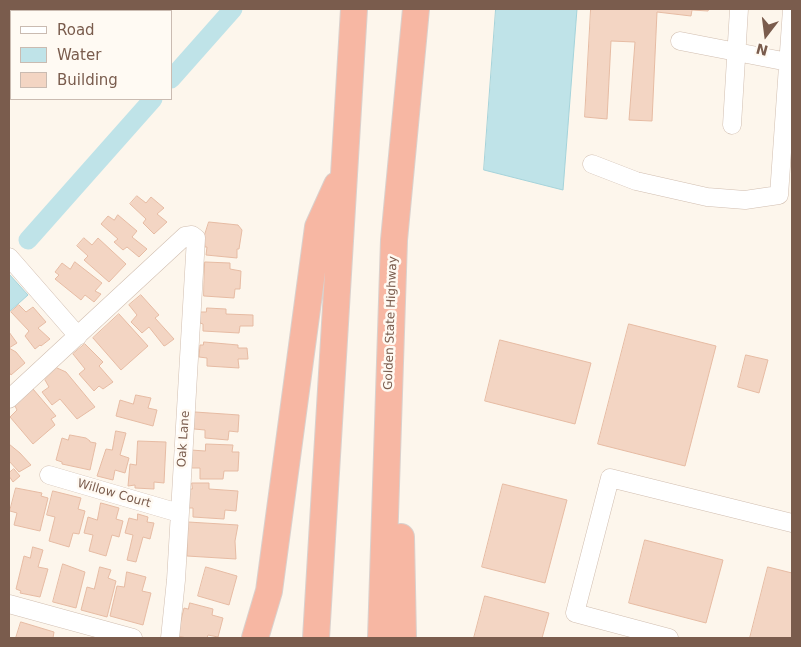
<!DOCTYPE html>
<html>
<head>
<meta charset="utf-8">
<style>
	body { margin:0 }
	#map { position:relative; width:801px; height:647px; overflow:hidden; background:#fdf6ec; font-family:"DejaVu Sans",sans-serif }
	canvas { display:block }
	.frame { position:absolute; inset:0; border:10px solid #7a5c4d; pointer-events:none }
	.legend { position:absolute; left:10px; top:10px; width:162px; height:90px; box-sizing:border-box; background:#fffaf3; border:1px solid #cabbb1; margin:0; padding:6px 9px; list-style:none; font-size:15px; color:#7a5c4d }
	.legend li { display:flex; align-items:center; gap:10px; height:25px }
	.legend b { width:25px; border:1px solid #cabbb1 }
	.north { position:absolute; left:741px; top:10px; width:50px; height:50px; -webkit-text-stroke:4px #fffaf3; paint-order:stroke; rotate:195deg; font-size:14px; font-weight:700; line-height:20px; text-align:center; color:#7a5c4d }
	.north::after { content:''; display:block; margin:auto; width:18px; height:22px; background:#7a5c4d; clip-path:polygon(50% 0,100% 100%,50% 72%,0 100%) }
</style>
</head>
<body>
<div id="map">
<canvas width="801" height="647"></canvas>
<div class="frame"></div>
<ul class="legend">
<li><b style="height:6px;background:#fff"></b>Road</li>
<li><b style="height:14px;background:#bfe3e8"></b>Water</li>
<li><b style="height:14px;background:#f3d5c3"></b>Building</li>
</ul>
<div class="north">N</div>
</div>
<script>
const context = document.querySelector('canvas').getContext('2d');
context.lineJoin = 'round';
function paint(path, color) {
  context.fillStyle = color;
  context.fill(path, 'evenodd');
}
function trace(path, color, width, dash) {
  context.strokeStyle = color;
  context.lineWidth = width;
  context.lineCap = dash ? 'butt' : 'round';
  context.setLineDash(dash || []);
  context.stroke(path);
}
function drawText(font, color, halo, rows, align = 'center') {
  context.font = font + ' "DejaVu Sans",sans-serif';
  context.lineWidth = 5;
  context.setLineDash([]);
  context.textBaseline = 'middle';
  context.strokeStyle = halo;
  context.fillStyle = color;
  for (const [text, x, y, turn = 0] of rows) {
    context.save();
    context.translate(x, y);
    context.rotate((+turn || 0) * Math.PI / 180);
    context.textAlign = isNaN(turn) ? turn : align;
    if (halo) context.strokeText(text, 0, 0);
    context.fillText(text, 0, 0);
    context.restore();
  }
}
const water = new Path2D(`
	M496,9H577L563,190L484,170Z
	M9,274L28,295L9,312Z`);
const canal = new Path2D(`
	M171,79L233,9
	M28,240L153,99`);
const building = new Path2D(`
	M591,9H709L708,11L692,10L691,16L657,12L652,121L629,120L635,42L611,41L607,119L585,117Z
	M137,196L146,203L151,197L164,208L157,214L167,222L154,234L143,223L146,219L130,204Z
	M118,215L137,231L132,237L147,249L139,257L127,247L123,250L114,242L118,239L101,224L108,216L114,220Z
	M209,222L238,225L242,230L239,249H237V258L206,255L207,247H205L204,237Z
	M84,238L92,245L98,238L126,264L109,282L84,260L88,256L77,246Z
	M75,262L102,283L95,291L101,294L94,302L85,295L81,300L55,279L59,275L55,272L62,263L70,269Z
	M205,262L230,263V269L241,271L240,289H235L234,298L204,296Z
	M141,295L159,315L155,318L174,339L166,345L164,346L149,327L142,333L131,322L137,315L129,305Z
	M19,305L26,312L33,307L46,322L38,328L50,339L41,346L40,345L35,349L25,336L29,331L11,312Z
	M207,308L226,309V314L253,315V326H240L239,333L203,331V324L200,323L199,317L200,312H206Z
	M119,314L148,346L121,370L93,338Z
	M629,324L716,346L685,466L598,444Z
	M9,332L17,343L9,348L16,352L25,363L11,375L9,372Z
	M500,340L591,363L575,424L485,401Z
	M204,342L238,345V348H247L248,359H238L239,368L207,366V358L199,357L200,345H203Z
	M85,344L103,362L99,366L113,382L103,389L99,386L94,391L79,374L85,369L73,354Z
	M746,355L768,360L759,393L738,387Z
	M57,368L66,372L95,407L77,419L60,399L52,405L42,392L49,387L45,380Z
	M33,389L56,416L51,419L55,425L33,444L10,417L17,410L15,406Z
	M136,395L151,398L148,408L157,410L153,426L116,416L120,400L133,404Z
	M195,412L239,415L238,432L229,431L228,440L205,438V430L194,429Z
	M116,431L126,433L120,455L129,458L125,473L115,470L113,480L97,476L106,449L112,450Z
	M70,435L86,438L90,441V442L96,443L90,470L62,464V462L56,460L62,438L68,440Z
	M138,441L166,442L164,483L154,482V489L135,488V485L128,486L130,464L136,465Z
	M9,444L20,453L31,465L19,472L9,461Z
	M206,444L233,445L232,452H239L238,471H224L223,479H200V468H190L191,450L205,451Z
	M14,469L20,476L13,482L9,476V473Z
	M192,483H209V489L238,491L236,511L225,510L224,519L193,517V508H189V489H192Z
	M503,484L567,500L545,583L482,567Z
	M16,488L42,493L41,496L48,498L40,531L14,525L17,513L10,511Z
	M53,491L81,498L78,509L85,511L79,534L73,533L69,547L49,541L55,517L47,515Z
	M101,503L119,508L116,519L123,521L119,537L112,535L106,556L89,551L93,535L84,533L88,517L97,520Z
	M138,514L148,517L147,522L154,523L150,539L143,537L136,562L127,560L133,535L125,533L129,518L137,520Z
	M188,522L238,525L235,541L236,559L187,556V528Z
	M645,540L723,560L706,623L629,603Z
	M33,547L43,550L38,567L48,569L40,597L20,593L21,591L16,589L24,556L30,558Z
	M63,564L85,572L76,608L53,602Z
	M100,567L111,570L108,578L116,581L107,617L81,610L87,587L94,589Z
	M206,567L237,576L229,605L198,596Z
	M768,567L792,573V638H750Z
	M127,572L146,577L142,591L151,593L143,625L110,616L117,586L124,587Z
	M485,596L549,613L542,638H474Z
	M190,603L213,609L212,615L223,618L218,637L208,635L207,638H187L177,636L184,608L188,609Z
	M21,622L54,632L53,638H16Z`);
const minor = new Path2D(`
	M680,41L788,62
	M732,125L739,9
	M592,164L636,181L707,197L745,200L779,195L792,9
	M9,257L78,336
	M9,399L185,236L192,235L196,238L176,580L170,638
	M49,475L179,513
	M9,604L133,638
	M669,638L575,613L610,478L792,523`);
const highway = new Path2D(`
	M401,537L403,638
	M255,638L269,591L318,227L337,185
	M316,638L354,9
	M381,638L394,240L416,9`);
const streetNames = [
	["Golden State Highway",391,323,-88],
	["Oak Lane",184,439,-86],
	["Willow Court",114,494,16]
];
paint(water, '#bfe3e8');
trace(water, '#a5d3da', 1);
trace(canal, '#bfe3e8', 19);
paint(building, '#f3d5c3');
trace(building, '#e6bba3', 1);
trace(minor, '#d1beb0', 19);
trace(highway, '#dad1cd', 28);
trace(minor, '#fff', 18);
trace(highway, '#f7b7a3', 26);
drawText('12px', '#7a5c4d', '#fffaf3', streetNames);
</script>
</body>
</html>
